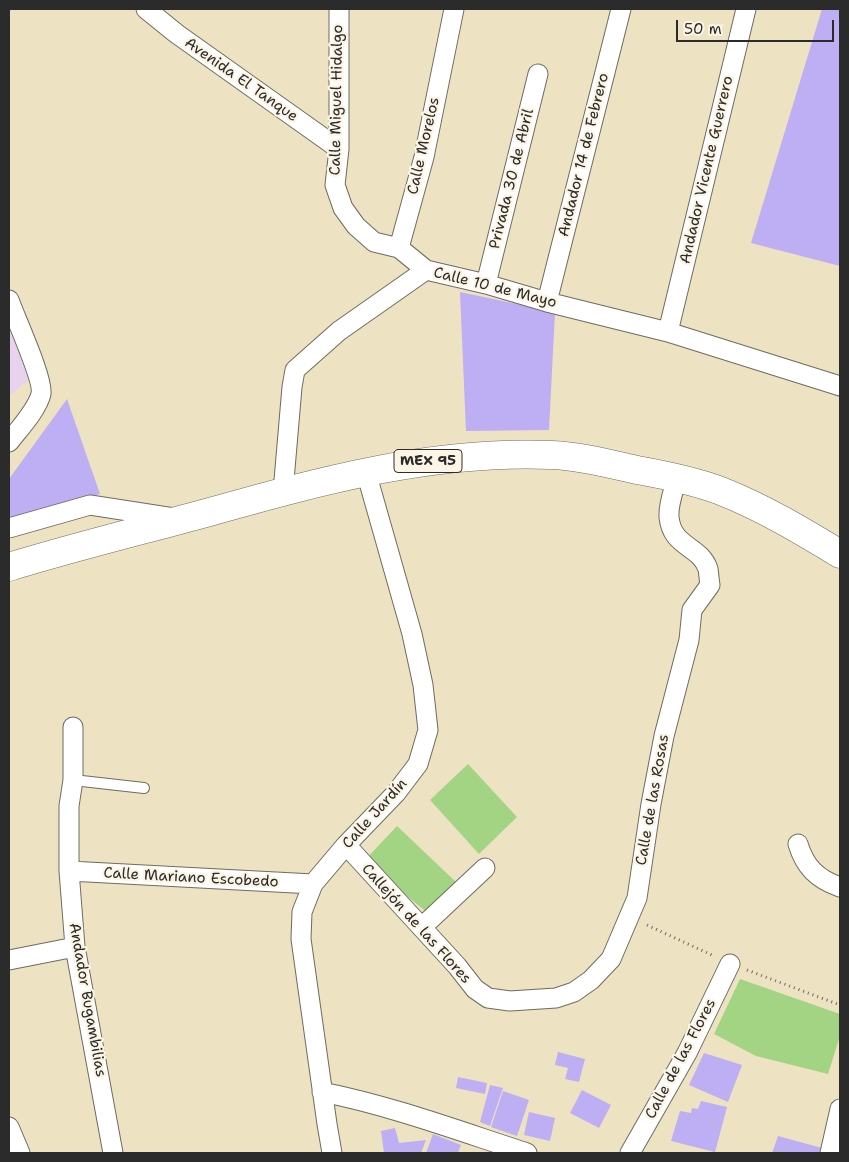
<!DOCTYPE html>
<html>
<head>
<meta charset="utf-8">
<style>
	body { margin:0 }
	#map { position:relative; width:849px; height:1162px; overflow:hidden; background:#ede2c1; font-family:"Shantell Sans",sans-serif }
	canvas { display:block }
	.frame { position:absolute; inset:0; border:10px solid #2b2b2b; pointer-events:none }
	.scale { position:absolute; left:676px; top:20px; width:158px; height:22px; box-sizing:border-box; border:2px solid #2b2b2b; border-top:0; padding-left:6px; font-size:15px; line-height:18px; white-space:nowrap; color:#2b2b2b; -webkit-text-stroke:4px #fcf5e5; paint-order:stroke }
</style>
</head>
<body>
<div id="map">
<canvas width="849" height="1162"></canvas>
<div class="frame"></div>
<div class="scale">50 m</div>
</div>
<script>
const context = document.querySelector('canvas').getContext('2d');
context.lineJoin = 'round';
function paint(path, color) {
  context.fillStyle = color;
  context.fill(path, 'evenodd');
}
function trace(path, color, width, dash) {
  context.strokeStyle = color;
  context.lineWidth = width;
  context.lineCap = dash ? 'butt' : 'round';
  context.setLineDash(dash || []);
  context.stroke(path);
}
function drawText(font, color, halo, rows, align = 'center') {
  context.font = font + ' "Shantell Sans",sans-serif';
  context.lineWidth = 4.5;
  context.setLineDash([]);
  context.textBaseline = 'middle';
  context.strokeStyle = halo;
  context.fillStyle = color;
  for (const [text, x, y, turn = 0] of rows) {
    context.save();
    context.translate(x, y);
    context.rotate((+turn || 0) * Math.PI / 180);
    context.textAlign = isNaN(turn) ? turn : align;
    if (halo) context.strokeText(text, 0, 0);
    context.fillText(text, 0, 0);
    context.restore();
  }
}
const built = new Path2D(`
	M9,330L28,364L30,379L9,396Z`);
const green = new Path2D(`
	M468,764L517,817L479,854L430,800Z
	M397,826L456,882L429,914L364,861Z
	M740,979L840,1014V1036L828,1074L756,1056L714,1034Z`);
const building = new Path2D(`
	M822,9H840V266L751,243Z
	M460,292L555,312L549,430L466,431Z
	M67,399L100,494L9,518V479Z
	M558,1052L585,1059L579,1082L565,1079L568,1068L555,1065Z
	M704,1053L742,1065L728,1102L689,1085Z
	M458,1077L487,1083L485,1094L456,1088Z
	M490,1085L503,1088L490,1126L480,1122Z
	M582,1090L611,1105L599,1128L570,1113Z
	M503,1091L529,1100L517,1136L491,1127Z
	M701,1101L727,1107L715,1152L671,1141L680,1111L691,1113L692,1108L698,1109Z
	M529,1112L555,1118L550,1141L524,1135Z
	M395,1128L399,1143L426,1140L421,1153H384L381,1131Z
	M433,1134L461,1145L458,1153H426Z
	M778,1136L822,1148L821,1153H772Z`);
const path = new Path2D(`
	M647,925L714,956
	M747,970L840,1005`);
const service = new Path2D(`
	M73,780L144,788`);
const minor = new Path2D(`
	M146,9L177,34L339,149
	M339,9V149L335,185L343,208L356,226L374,242L399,248
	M426,270L399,248L424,157L454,9
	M486,284L538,74
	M9,300C15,317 44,380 41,394C37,410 19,429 9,442
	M547,302L621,9
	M668,332L746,9
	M283,492L292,387L295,370L339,331L426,270L486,284L547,302L668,332L840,386
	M9,528L90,505L174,518
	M73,727V780L69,806V871L75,947L113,1153
	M798,844C805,867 817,879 840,887
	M346,845L457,966L475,989L488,998L510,1001L556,998L574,992L591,980L611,959L637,898L651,804L664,736L689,640L692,610L710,585C709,580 709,574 708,569C700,545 672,548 669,517C668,504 674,490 677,478
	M69,871L313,884
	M422,927L485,868
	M9,960L75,947
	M322,1092C392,1106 459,1131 527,1153
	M9,1127L20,1153
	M332,1153L327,1124L301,939L302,912L313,884L346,845L396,793L418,764L428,730L423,685L412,634L366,472
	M630,1153L687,1053L730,964
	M830,1153L840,1109`);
const trunk = new Path2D(`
	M9,567C74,547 140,531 206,513C320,481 432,450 552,455C580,456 610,464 637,470C665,475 695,481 721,491C764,508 802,531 840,554`);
const shields = [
	[428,461,68]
];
const shieldNames = [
	["MEX 95",428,461]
];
const streetNames = [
	["Avenida El Tanque",241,80,35],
	["Calle Miguel Hidalgo",337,100,-89],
	["Calle Morelos",424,146,-77],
	["Andador 14 de Febrero",584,155,-76],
	["Andador Vicente Guerrero",707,170,-77],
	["Privada 30 de Abril",512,179,-76],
	["Calle 10 de Mayo",495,288,14],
	["Calle de las Rosas",653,800,-80],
	["Calle Jardín",375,814,-48],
	["Calle Mariano Escobedo",191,878,3],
	["Callejón de las Flores",416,924,48],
	["Andador Bugambilias",87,1000,80],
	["Calle de las Flores",681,1059,-62]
];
paint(built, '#e8d2ee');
paint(green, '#a3d483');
paint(building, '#beaef4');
trace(service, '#6f6b60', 12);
trace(minor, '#6f6b60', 21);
trace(trunk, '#6f6b60', 29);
trace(path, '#6f6b60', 3, [1, 4]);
trace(service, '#fff', 10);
trace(minor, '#fff', 19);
trace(trunk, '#fff', 28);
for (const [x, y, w] of shields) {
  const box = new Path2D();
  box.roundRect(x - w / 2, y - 11.5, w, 23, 4);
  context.fillStyle = '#fcf5e5';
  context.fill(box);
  trace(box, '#2b2b2b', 1);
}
drawText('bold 14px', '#2b2b2b', null, shieldNames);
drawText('15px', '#2b2b2b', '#fcf5e5', streetNames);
</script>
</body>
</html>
